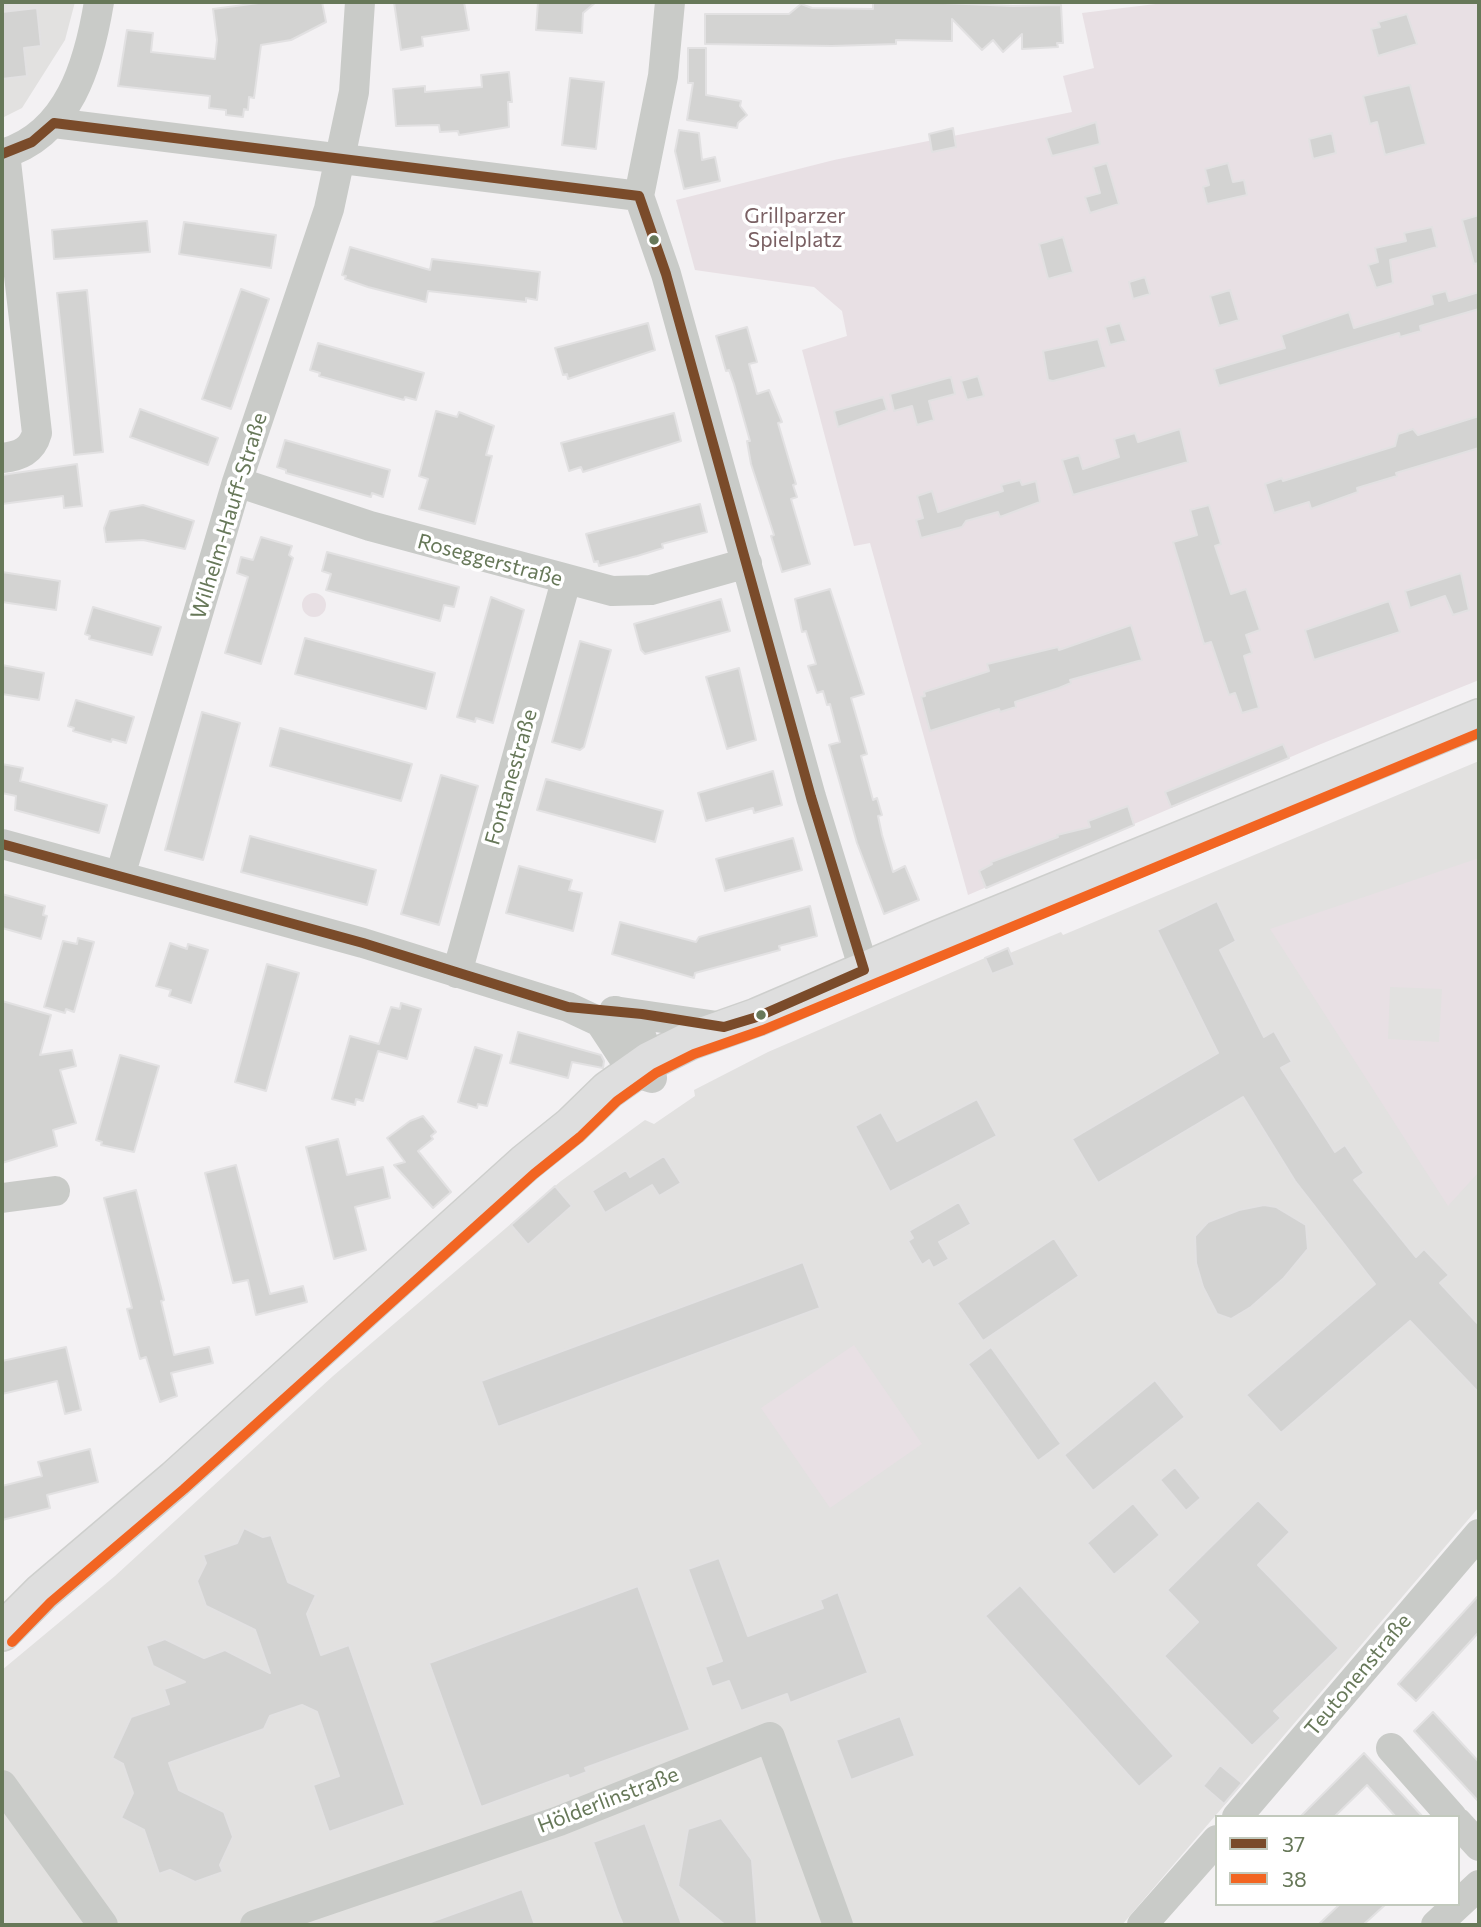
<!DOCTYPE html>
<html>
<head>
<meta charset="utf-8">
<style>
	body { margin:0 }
	#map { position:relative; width:1481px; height:1927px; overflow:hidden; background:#f3f1f3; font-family:Commissioner,sans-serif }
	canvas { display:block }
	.frame { position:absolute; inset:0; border:4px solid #677859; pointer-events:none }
	.legend { position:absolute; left:1215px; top:1815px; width:245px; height:91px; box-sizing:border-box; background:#fff; border:2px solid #c2c9bd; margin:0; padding:9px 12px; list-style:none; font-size:21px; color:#677859 }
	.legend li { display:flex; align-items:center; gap:14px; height:35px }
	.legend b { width:35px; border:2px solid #c2c9bd }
</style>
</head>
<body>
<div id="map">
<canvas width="1481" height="1927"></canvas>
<div class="frame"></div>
<ul class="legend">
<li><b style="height:9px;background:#7a4b2a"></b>37</li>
<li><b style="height:9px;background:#f26522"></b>38</li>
</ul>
</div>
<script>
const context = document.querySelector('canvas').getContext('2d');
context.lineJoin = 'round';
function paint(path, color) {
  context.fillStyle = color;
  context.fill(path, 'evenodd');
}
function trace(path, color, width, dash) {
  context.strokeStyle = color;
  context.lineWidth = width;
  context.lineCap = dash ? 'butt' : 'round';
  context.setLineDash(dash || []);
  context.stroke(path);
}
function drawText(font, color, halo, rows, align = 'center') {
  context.font = font + ' Commissioner,sans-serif';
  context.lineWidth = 7;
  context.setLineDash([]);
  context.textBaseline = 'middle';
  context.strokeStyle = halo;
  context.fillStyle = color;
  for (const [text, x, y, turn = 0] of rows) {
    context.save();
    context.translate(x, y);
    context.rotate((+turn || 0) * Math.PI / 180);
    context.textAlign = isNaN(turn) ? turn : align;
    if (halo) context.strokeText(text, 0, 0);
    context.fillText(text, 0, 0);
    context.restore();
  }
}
const built = new Path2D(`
	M2,2H75L65,40L22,108L2,118Z
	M1479,761V1507L1122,1925H2V1670L115,1576L333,1376L561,1181L645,1120L654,1124L695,1096L694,1090L768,1052L1008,948L1010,953L1061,932L1063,935Z`);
const green = new Path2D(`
	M1172,2H1479V680L1321,744L968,895L870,543L854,546L802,350L847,336L842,311L814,287L695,270L676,200L834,160L1072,112L1063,76L1094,68L1082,13Z
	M302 605a12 12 0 1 1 24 0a12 12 0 1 1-24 0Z
	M1479,858V1172L1448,1206L1270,929ZM1390,987L1442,989L1439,1042L1388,1039Z
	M854,1345L922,1444L830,1508L761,1408Z`);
const building = new Path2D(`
	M266,2H322L326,22L291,40L261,45L254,98L249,97L248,110L244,109L243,117L226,115V110L209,108L210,96L118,86L127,30L153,33L151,52L215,59L217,40L213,9Z
	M394,2H464L469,30L422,37L423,46L401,50Z
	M538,2H596L583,13L582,33L536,30Z
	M920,2L1013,6L1061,5L1063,43H1057L1058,47L1022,49V34L1003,52L993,40L982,50L952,19V41L896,40V44L832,46L705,44V14H789L801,4L812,8L873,9V3Z
	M37,8L41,46L24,48L27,76L2,79V12Z
	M1407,14L1417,44L1378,56L1371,29L1380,27L1378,22Z
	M688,48H706V95L741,101L740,106L747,115L738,123L737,128L687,120L693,83H688Z
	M509,72L512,102H508L509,127L459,135L458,131L440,132L439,125L396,126L393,89L425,86V92L482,87L481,75Z
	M570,78L604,82L596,149L562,145Z
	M1410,85L1426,144L1385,155L1377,122L1370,124L1363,96Z
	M1096,122L1100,144L1052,156L1046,138Z
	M953,128L956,147L932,152L929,134Z
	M679,130L699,133L702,160L715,157L720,181L684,189L675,151Z
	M1332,133L1336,153L1313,159L1309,139Z
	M1107,163L1119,204L1090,213L1085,197L1100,193L1093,167Z
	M1228,163L1233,182L1244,180L1247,195L1207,204L1203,187L1209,185L1205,169Z
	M1479,215V263L1474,264L1462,220Z
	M147,221L150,252L54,259L52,230Z
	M184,222L276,235L271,268L179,254Z
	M1432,227L1437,247L1390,260L1393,283L1376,288L1368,265L1378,262L1375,248L1406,241L1404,233Z
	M1063,237L1073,272L1048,279L1039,244Z
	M350,247L430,270L432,259L540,272L537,300L526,298V302L428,291L426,302L368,287L345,279L346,276L342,275Z
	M1145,277L1150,294L1133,299L1129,282Z
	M241,289L269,299L231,409L202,399Z
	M87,290L103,452L74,455L57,293Z
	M1230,290L1239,320L1219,326L1210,296Z
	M1446,291L1449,301L1479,292V309L1420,326L1421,331L1400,337L1399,333L1219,386L1214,369L1285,348L1281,335L1349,312L1354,328L1433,304L1431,295Z
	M648,323L655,350L568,379L567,374L563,375L555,348Z
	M1120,323L1126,341L1110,345L1105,327Z
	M747,327L757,362L749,364L757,394L769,390L782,422L778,423L796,484L793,485L797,497L791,499L810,564L782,572L771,536L774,535L751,464L747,441H750L734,384L729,370L726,371L716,336Z
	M1098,339L1106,367L1053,381L1048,380L1043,351Z
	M318,343L424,373L416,400L405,397L404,400L319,376L320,373L310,370Z
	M978,376L984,396L967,400L961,381Z
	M951,377L955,394L929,401L934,420L917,425L912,406L894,411L890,394Z
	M883,397L887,410L838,427L834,411Z
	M140,409L218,438L208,465L130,437Z
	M436,411L457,417L459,412L494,426L486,455L492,456L475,524L419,509L428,479L419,476Z
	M674,413L681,441L583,472L581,467L569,471L561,443Z
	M1479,416V448L1396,473L1397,476L1357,488L1358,492L1311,509L1309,502L1274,513L1265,484L1282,478L1283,481L1395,446L1398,434L1413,429L1418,435Z
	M1180,429L1188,462L1073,495L1062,460L1079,455L1083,469L1119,457L1114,439L1135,433L1138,442Z
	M285,440L390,470L383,497L372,493L371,497L286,473V470L277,467Z
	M77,464L82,506L64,508L63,496L2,504V475Z
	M1020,480L1022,485L1036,481L1040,502L1000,517L998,512L966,521L962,527L921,538L916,520L923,518L917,496L932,491L938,512L1003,491L1001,485Z
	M700,504L707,532L662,544L663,548L637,556L599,566L598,561L594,562L586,534Z
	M143,505L194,521L185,549L143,540L106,542L104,528L110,511Z
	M1209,505L1221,544L1215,546L1231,594L1246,589L1260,630L1246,635L1252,653L1244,656L1259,708L1242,713L1235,693L1229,695L1211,642L1204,644L1173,542L1197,535L1190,510Z
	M261,537L292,546L289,555L293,558L261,664L225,653L248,577L237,573L241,557L253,560Z
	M327,552L459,587L454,607L444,605L440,621L326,590L331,574L322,571Z
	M2,572L60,581L56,610L2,602Z
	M1461,573L1469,610L1453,615L1445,596L1410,608L1405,591Z
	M830,589L864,694L851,698L867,754L861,756L873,800L877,798L882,815L878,816L882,835L893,872L905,866L919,900L884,914L857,843L829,745L840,742L830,704L827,705L823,691L817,693L808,666L816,664L806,631L802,632L795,599Z
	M491,597L524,610L493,723L476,718L475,722L457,717Z
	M721,599L730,631L645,654L641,650L634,624Z
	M1389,601L1400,632L1314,660L1305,630Z
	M93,607L161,627L152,655L89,639L90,636L85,634Z
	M1131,625L1142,660L1070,680L1071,683L1059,688L1015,702L1016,707L1000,712L999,709L930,731L921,697L925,696L924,692L989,671L987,664L1058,647L1059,650Z
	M305,638L435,673L426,709L295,674Z
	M580,641L611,650L584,747L580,750L552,742Z
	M2,665L44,673L39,700L2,694Z
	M739,668L756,740L727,749L706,677Z
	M76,700L134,717L126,743L112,739L111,742L73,731L74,728L68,726Z
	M202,712L240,723L203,860L165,850Z
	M280,728L412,764L401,801L270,766Z
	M1283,744L1289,758L1171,807L1165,792Z
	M2,764L23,768L20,781L107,805L99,833L15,810L16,796L2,793Z
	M773,771L782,805L754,813L753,808L706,821L698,793Z
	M441,775L478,786L439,925L401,914Z
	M546,779L663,811L655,842L537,810Z
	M1128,806L1134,825L986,888L979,871L992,864L991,862L1058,837L1057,835L1090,827L1088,821Z
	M250,836L376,870L367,905L241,872Z
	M793,838L802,870L725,891L716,859Z
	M519,866L572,880L569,890L582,893L573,931L506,913Z
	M2,894L45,906L43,915L47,916L41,939L2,928Z
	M1217,901L1236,941L1220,950L1264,1037L1274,1031L1292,1062L1281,1068L1335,1152L1345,1145L1364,1173L1354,1180L1416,1257L1424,1249L1449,1275L1440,1283L1479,1325V1393L1410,1321L1281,1433L1246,1395L1375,1284L1295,1181L1243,1097L1098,1183L1072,1139L1218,1053L1157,930Z
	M810,906L817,936L779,946L780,950L695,973L694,978L612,954L620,922L696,942L699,937Z
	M78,938L94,942L74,1012L66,1009L65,1013L44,1007L63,941L77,944Z
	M170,943L187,949L188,944L208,950L191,1003L169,996L171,990L156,986Z
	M1008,948L1015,965L992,974L985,958Z
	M267,964L299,973L266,1091L235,1082Z
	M2,1001L51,1015L40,1055L72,1050L76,1066L60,1070L76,1123L53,1130L57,1146L2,1163Z
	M401,1003L421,1009L407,1059L378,1051L363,1101L356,1099L355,1105L332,1099L350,1036L379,1044L391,1007L400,1009Z
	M518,1032L601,1055L604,1061L603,1068L572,1062L568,1078L510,1063Z
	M475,1047L502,1055L487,1106L478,1104L477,1108L458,1102Z
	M120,1055L159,1066L134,1152L101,1145L102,1142L96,1140Z
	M977,1099L997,1136L890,1192L855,1126L881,1112L897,1141Z
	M423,1116L436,1132L431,1136L433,1139L418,1151L451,1192L433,1208L394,1165L405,1162L387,1138L410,1121Z
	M338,1139L347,1175L383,1167L390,1198L355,1207L366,1250L334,1259L306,1147Z
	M664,1156L681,1183L659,1196L652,1185L605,1213L592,1191L626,1170L630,1177Z
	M236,1165L270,1294L303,1286L307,1302L256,1315L248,1280L233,1283L205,1173Z
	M555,1186L572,1206L528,1245L511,1225Z
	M136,1190L164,1300L161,1301L174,1355L209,1347L213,1363L171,1373L177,1396L160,1402L146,1357L140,1359L127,1309L132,1308L104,1198Z
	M959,1202L971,1224L939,1242L949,1259L933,1268L929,1260L922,1265L908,1241L913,1238L909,1231Z
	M1264,1205L1276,1207L1306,1225L1308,1249L1284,1278L1251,1307L1231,1319L1217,1314L1203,1287L1196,1263L1195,1236L1208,1222L1239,1210Z
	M1054,1238L1079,1276L983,1341L957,1303Z
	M803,1262L820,1308L498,1427L481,1381Z
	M66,1347L81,1410L65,1414L57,1381L2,1394V1361Z
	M991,1347L1061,1444L1038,1461L968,1364Z
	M1155,1380L1185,1417L1093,1491L1064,1455Z
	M90,1449L98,1482L47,1495L50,1508L2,1520V1486L42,1476L38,1462Z
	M1175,1467L1201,1498L1186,1511L1160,1480Z
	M1258,1500L1290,1532L1258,1565L1339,1648L1274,1711L1281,1718L1252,1746L1164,1656L1198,1622L1167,1590Z
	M1133,1503L1160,1535L1114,1575L1087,1543Z
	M244,1528L263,1537L271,1535L288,1582L316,1595L307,1614L321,1655L349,1645L405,1805L329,1832L313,1785L339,1776L317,1712L302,1705L270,1716L264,1729L169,1763L179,1790L224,1812L233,1837L220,1865L223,1872L195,1882L170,1870L159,1874L144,1830L121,1818L133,1793L123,1764L112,1758L131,1717L169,1704L164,1689L185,1682L153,1666L146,1646L165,1639L204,1658L225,1650L270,1673L255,1630L206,1606L197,1581L206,1563L203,1555L237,1543Z
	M719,1558L748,1636L823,1608L820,1600L838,1592L868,1673L790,1703L787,1694L741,1711L729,1681L712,1687L705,1667L722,1661L688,1569Z
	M1020,1585L1174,1756L1139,1787L985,1616Z
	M638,1586L690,1730L585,1768L587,1772L569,1779L568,1775L481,1807L429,1663Z
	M1479,1595V1632L1416,1701L1398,1684Z
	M1433,1712L1479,1762V1802L1414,1731Z
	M900,1716L915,1756L851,1780L836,1740Z
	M1364,1753L1423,1817H1396L1367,1785L1334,1817H1300Z
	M1220,1765L1242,1783L1224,1804L1203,1786Z
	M721,1818L752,1860L757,1925H725L678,1886L688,1829Z
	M645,1823L682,1925H623L618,1913L593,1842Z
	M522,1889L535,1925H428V1923Z
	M1340,1904H1386L1363,1925H1318Z`);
const minor = new Path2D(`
	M670,2L663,76L639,196L666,274L811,797L864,970
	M54,123L639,196
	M2,154C69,135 89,63 99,2
	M2,458C20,456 32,451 37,433L5,153
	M237,482L370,526L612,591L651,590L747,563
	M2,844L363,943L568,1007L600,1022L633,1072L652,1078C648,1053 642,1022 616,1011
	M120,876L237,482L329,209L354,92L360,2
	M457,973L566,581
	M614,1011L724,1027
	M2,1198L55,1191
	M1391,1748L1452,1817
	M2,1785L103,1925
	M1237,1817L1479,1534
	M1458,1823L1479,1846
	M255,1925L559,1821L770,1737L838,1925
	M1142,1925L1217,1840
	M1436,1925L1479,1885`);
const major = new Path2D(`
	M2,1632L42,1592L175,1479L525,1163L571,1126L608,1090L649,1061L689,1041L757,1017L939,939L1479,718`);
const bus1 = new Path2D(`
	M2,154L32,142L54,123L639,196
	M639,196L666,274L811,797L864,970
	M2,844L363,943L568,1007L642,1014L724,1027L757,1017L864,970`);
const bus2 = new Path2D(`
	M12,1642L51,1602L184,1489L534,1174L580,1137L617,1101L656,1073L694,1054L763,1030L1479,733`);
const markers = [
	[654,240,6,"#677859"],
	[761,1015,6,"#677859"]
];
const parkNames = [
	["Grillparzer",795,216],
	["Spielplatz",795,240]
];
const streetNames = [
	["Wilhelm-Hauff-Straße",229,516,-73],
	["Roseggerstraße",490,560,15],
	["Fontanestraße",511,777,-74],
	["Teutonenstraße",1358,1675,-50],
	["Hölderlinstraße",608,1800,-21]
];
paint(built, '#e2e1e0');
paint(green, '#e8e0e4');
paint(building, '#d3d3d2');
trace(building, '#e2e1e2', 2);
trace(major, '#cecfcd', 40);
trace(minor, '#c9cbc8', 30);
trace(major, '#dedede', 37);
trace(bus1, '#7a4b2a', 10);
trace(bus2, '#f26522', 10);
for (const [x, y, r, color] of markers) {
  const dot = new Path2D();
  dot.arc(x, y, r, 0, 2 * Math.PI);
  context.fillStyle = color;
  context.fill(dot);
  trace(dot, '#fff', 2.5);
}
drawText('21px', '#7a6063', '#fff', parkNames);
drawText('21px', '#677859', '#fff', streetNames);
</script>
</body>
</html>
